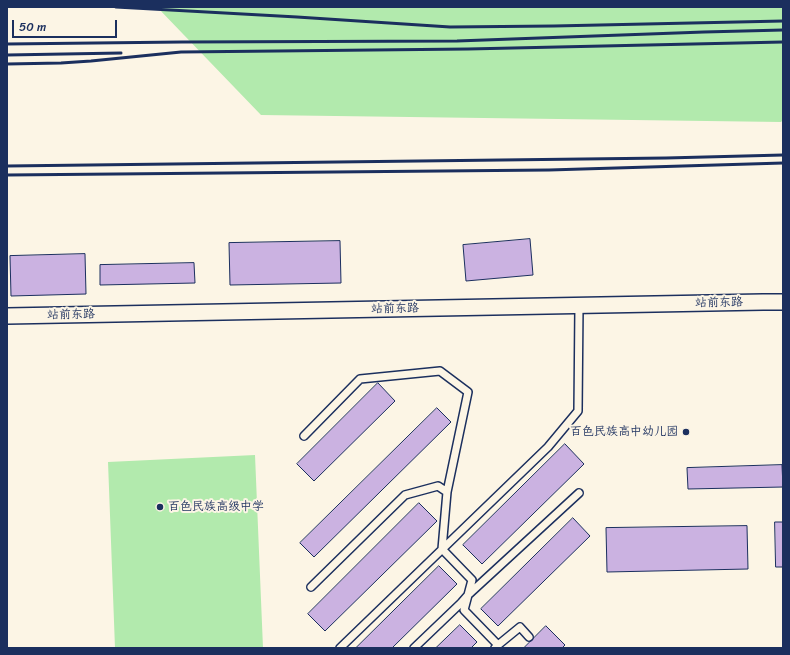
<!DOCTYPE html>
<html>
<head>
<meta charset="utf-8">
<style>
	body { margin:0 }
	#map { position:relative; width:790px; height:655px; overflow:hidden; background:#fcf5e5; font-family:Sriracha,sans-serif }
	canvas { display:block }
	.frame { position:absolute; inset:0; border:8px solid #1b2f5e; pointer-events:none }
	.scale { position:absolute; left:12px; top:20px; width:105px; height:18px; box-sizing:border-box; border:2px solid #1b2f5e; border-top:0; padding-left:5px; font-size:12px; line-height:14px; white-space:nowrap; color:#1b2f5e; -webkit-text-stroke:3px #fcf5e5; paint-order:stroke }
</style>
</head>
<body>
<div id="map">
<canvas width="790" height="655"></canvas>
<div class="frame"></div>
<div class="scale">50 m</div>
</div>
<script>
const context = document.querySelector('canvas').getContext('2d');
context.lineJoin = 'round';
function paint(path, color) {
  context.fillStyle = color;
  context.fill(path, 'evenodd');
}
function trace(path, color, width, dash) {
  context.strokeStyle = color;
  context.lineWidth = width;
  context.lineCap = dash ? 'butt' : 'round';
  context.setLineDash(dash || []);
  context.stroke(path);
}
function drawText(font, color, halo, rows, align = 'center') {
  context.font = font + ' Sriracha,"LXGW WenKai TC",sans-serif';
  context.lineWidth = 4;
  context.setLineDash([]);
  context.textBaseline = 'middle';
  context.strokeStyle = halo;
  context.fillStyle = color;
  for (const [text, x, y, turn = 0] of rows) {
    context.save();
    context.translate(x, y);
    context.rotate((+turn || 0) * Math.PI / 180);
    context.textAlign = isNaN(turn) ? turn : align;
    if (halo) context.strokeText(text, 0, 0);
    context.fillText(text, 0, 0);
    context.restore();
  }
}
const green = new Path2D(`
	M157,7H783V120L781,122L261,115Z
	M255,455L263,648H115L108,462Z`);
const building = new Path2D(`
	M530,239L533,275L466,281L463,245Z
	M340,241L341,283L230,285L229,243Z
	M85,254L86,294L11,296L10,256Z
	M194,263L195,283L100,285V265Z
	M378,383L395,401L314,481L297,464Z
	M437,408L451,422L314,557L300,543Z
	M565,444L584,464L482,564L463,545Z
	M782,465L783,487L688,489L687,468Z
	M419,503L437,521L325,631L308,614Z
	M573,518L590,536L498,626L481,609Z
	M775,522H783V567H776Z
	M747,526L748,569L607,572L606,528Z
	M439,566L457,584L392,648H356Z
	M460,625L477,642L471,648H436Z
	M546,626L565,645L562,648H524Z`);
const service = new Path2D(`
	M304,436L360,379L440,371L468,392L447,492
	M311,587L405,495L438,486L447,492L442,549L472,580L464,610L498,645L495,648
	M498,645L520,627L529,637
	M340,648L548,447L578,411L579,306
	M414,648L461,603L468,595L579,493`);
const minor = new Path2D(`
	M7,316L763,302H783`);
const rail = new Path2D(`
	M116,7L297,17L450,27L554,26L783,21
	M7,44L182,42L457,41L704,32L783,30
	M7,55L121,53
	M7,64L61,63L91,61L181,52L468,49L783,42
	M7,166L666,158L783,155
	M7,175L549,170L783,163`);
const markers = [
	[686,432,4,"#1b2f5e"],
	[160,507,4,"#1b2f5e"]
];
const streetNames = [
	["站前东路",719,303,-1],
	["站前东路",395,309,-1],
	["站前东路",71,315,-1]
];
const poiNames = [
	["百色民族高中幼儿园",678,432],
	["百色民族高级中学",168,507,"left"]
];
paint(green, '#b2eaad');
paint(building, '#cbb2e1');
trace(building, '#1b2f5e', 1);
trace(service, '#1b2f5e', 10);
trace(minor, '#1b2f5e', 18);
trace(service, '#fcf5e5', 7);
trace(minor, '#fcf5e5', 15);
trace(rail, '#1b2f5e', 3);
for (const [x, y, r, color] of markers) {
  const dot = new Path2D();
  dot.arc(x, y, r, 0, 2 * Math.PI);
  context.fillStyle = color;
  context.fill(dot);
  trace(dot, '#fcf5e5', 1.5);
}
drawText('12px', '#1b2f5e', '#fcf5e5', streetNames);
drawText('12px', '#1b2f5e', '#fcf5e5', poiNames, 'right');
</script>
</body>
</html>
